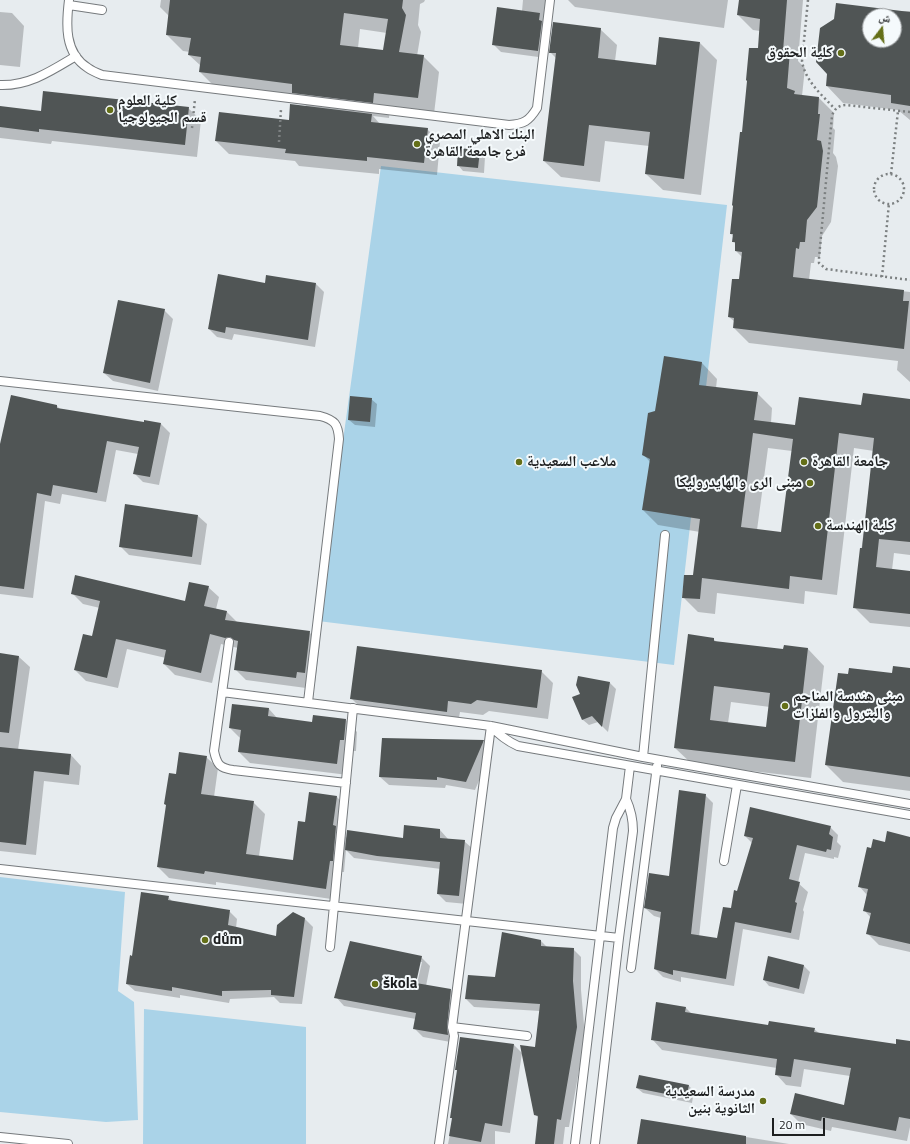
<!DOCTYPE html>
<html>
<head>
<meta charset="utf-8">
<style>
	body { margin:0 }
	#map { position:relative; width:910px; height:1144px; overflow:hidden; background:#e7ecef; font-family:"Titillium Web","Noto Naskh Arabic",sans-serif }
	canvas { display:block }
	.north { position:absolute; left:862px; top:8px; width:40px; height:40px; box-sizing:border-box; background:#f5fafc; border:1px solid #9fa2a4; border-radius:50%; rotate:16deg; font-size:11px; font-weight:700; line-height:16px; text-align:center; color:#1d1f20 }
	.north::after { content:''; display:block; margin:auto; width:14px; height:18px; background:#646f18; clip-path:polygon(50% 0,100% 100%,50% 72%,0 100%) }
	.scale { position:absolute; left:772px; top:1118px; width:53px; height:18px; box-sizing:border-box; border:2px solid #1d1f20; border-top:0; padding-left:5px; font-size:12px; line-height:14px; white-space:nowrap; color:#1d1f20; -webkit-text-stroke:3px #f5fafc; paint-order:stroke }
</style>
</head>
<body>
<div id="map">
<canvas width="910" height="1144"></canvas>
<div class="north">ش</div>
<div class="scale">20 m</div>
</div>
<script>
const context = document.querySelector('canvas').getContext('2d');
context.lineJoin = 'round';
function paint(path, color) {
  context.fillStyle = color;
  context.fill(path, 'evenodd');
}
function trace(path, color, width, dash) {
  context.strokeStyle = color;
  context.lineWidth = width;
  context.lineCap = dash ? 'butt' : 'round';
  context.setLineDash(dash || []);
  context.stroke(path);
}
function drawText(font, color, halo, rows, align = 'center') {
  context.font = font + ' "Titillium Web","Noto Naskh Arabic",sans-serif';
  context.lineWidth = 4;
  context.setLineDash([]);
  context.textBaseline = 'middle';
  context.strokeStyle = halo;
  context.fillStyle = color;
  for (const [text, x, y, turn = 0] of rows) {
    context.save();
    context.translate(x, y);
    context.rotate((+turn || 0) * Math.PI / 180);
    context.textAlign = isNaN(turn) ? turn : align;
    if (halo) context.strokeText(text, 0, 0);
    context.fillText(text, 0, 0);
    context.restore();
  }
}
const green = new Path2D(`
	M381,166L727,205L674,665L318,621Z
	M0,877L125,892L118,991L134,1002L138,1120L106,1122L0,1112Z
	M144,1009L306,1027V1144H143Z`);
const shadow = new Path2D(`
	M161,0H425L424,2L420,4L418,25L421,32L417,56H423L439,72L434,114L390,108L389,118L373,116L380,124L427,129L440,142L437,175L379,169V174L299,166L295,161L229,154L216,141L290,121L307,107L299,98L216,88L200,72L201,66L189,55L190,52L183,51L167,35L169,16L160,7ZM360,29L387,33L384,51L358,48Z
	M523,0H550L546,58L501,52L493,44L522,11Z
	M568,0H728L724,28L575,7Z
	M740,0H803L798,61L805,68L802,96L819,98L834,113L833,128L835,130L833,153L836,157L838,166L831,222L822,236L820,257H815L814,263H811L809,280L910,292V382L897,370L898,361L749,343L734,328L735,322L729,317L739,281L743,258L736,251V244L733,242L734,237L731,234L743,133L759,50L760,31L753,30L738,15Z
	M902,11H910V120L898,110L843,103L827,86L835,20L902,12ZM870,16H894V40H870Z
	M0,12L12,13L24,26L20,67L0,65Z
	M600,29L617,45L615,61L657,66L660,38L700,43L717,60L701,195L663,190L646,174L649,146L605,141L600,182L561,177L544,161L556,58L550,52Z
	M0,107L42,112L188,108L201,120L197,157L52,141L51,144L0,138Z
	M479,151L485,157L484,173L463,171L458,165Z
	M267,276L316,284L324,292L315,347L234,334L232,340L217,337L209,329L266,284Z
	M164,310L173,319L158,391L113,381L104,373Z
	M665,357L702,363L717,379L716,388L757,393L772,408L771,423L796,426L862,406L910,400V555L894,553L892,570L910,572V627L870,623L854,607L874,451L854,448L837,595L805,591L804,604L717,593L715,614L698,612L683,597L694,576L700,532L658,525L643,510L650,462L643,454L656,412ZM768,448L792,451L782,533L757,530Z
	M371,399L377,404L375,427L355,425L349,420Z
	M57,406L60,409L145,424V421L161,424L170,433L159,485L143,482L134,473L138,454L116,450L106,502L62,494L60,504L45,501L33,598L0,594V449Z
	M198,516L207,524L201,565L129,555L120,546Z
	M208,587L219,597L216,609L227,612L238,623L309,632L320,643L315,683L307,682L306,688L246,680L235,669L238,648L221,644L212,683L175,675L164,664L166,658L127,649L118,688L86,681L75,670L93,637L100,608L83,604L72,593L186,602Z
	M713,639L717,642L784,650L808,649L824,666L811,778L692,764L675,748ZM731,702L770,707L767,728L728,723Z
	M0,654L19,657L30,667L18,750L71,755L81,766L79,785L44,781L36,855L0,851Z
	M910,669V791L843,782L826,765L893,675Z
	M541,671L553,683L548,719L489,711L483,715L460,712L458,723L363,710L351,698Z
	M578,678L610,683L616,689L608,732L598,722L589,725L583,720L574,698L581,694Z
	M269,709L278,719L313,723L314,716L346,720L357,732L356,751H351L348,775L250,763L239,752L240,738L230,728Z
	M483,741L492,750L475,790L446,785L445,788L389,785L380,777Z
	M206,757L218,768L214,797L253,802L265,814L259,856L294,861L306,823L337,797L348,809L344,835L347,838L404,839L405,826L440,830L448,839L464,841L473,849L467,904L446,902L438,894L441,869L354,858L346,850L344,872H341L338,900L216,882V885L169,878L158,867L177,775Z
	M705,795L713,803L699,937L718,939L738,892L753,844L745,836L830,827L838,835L837,842L841,846L838,858L834,857V859L805,853L798,883L808,892L803,910L804,912L799,940L743,929L734,986L681,977V982L663,977L655,969L661,918L654,916L645,908L670,877Z
	M910,838V952L879,945L868,934L871,918L864,910L867,895L859,886L885,843Z
	M168,897L173,902L229,911L237,919L236,928L277,937L305,919L313,927L302,1004L280,1003L274,997L230,999L229,1003L180,995V998L135,991L127,984L133,957Z
	M541,941L547,947L573,949L581,957V990L585,1036L569,1127H565L563,1144H536L539,1119L535,1114L536,1048L540,1011L474,1007L466,999L496,978Z
	M421,957L430,966L426,986L451,990L460,999L455,1036L456,1043L423,1037L414,1028L416,1019L344,1006L336,997ZM420,962H422L416,988H414Z
	M769,958L804,966L810,972L804,994L769,986L764,980Z
	M685,1007L692,1014L769,1026L814,1029L819,1033L896,1045L910,1042V1127L907,1141L832,1127L831,1131L801,1124L791,1114L845,1106L850,1076L804,1069L801,1087L786,1085L776,1074L777,1068L662,1050L652,1039Z
	M514,1045L522,1053L510,1133L495,1131V1144H448L453,1119L451,1118L458,1071L456,1070Z
	M689,1086L694,1091L692,1103L643,1093L637,1088Z
	M642,1120L789,1144H638Z`);
const building = new Path2D(`
	M170,0H403L402,8L406,15L399,52L424,55L418,98L374,93L373,103L292,93V84L199,72L201,57L188,55L191,38L166,35ZM344,13L388,19L383,50L340,45Z
	M739,0H787L783,51H790L787,88L795,91L794,94L819,97L818,114H820L817,140L821,141L823,151L817,207L807,220L805,242H800L799,249L796,248L793,277L904,290L903,301H909L904,349L733,328L734,318L728,317L732,279H739L742,252L735,251V242H732L733,234H730L733,206L732,205L740,132H742L747,81L746,80L749,48H758L760,19L737,15Z
	M836,3L910,12V106L891,103V95L826,86L827,74L816,62L820,28L834,19ZM870,16H894V40H870Z
	M497,7L540,13L539,20L542,21L538,51L492,45Z
	M553,22L601,28L598,58L656,65L659,37L700,42L684,179L645,174L650,132L589,125L584,166L543,161L556,53H549Z
	M43,91L189,107L185,145L39,129V132L0,127V106L41,111Z
	M290,104L372,114L371,122L428,128L424,163L367,157V161L285,153L286,149L215,141L219,112L289,120Z
	M458,148L480,150L478,168L457,166Z
	M218,274L265,283L266,275L316,283L308,340L226,327L225,333L208,329Z
	M118,300L165,309L150,383L103,373Z
	M664,356L702,362L699,385L758,392L754,420L795,425L799,397L861,405L863,393L910,399V542L879,539L876,567L910,571V614L853,608L860,548H862L874,438L839,433L822,580L790,576L789,589L702,578L700,599L682,598L684,575H693L700,519L642,510L650,459L642,455L648,413L655,411ZM753,433L793,439L781,532L741,527Z
	M11,395L57,405V408L144,422V420L161,423L150,477L133,474L139,447L107,441L97,493L53,485L51,496L37,493L24,589L0,586V444Z
	M350,396L372,398L370,422L348,420Z
	M125,504L198,515L192,557L119,547Z
	M75,575L185,601L189,582L209,586L204,606L227,611L225,620L310,631L305,673L297,672L296,678L234,670L238,641L234,640L230,637L225,638L210,634L201,673L163,664L166,650L116,639L107,678L74,670L83,634L92,636L100,601L71,594Z
	M688,634L714,638V641L783,649L784,645L808,648L795,762L674,748ZM714,686L770,693L766,727L710,720Z
	M357,646L542,670L537,708L477,700L471,704L448,701L447,712L350,699Z
	M0,653L19,656L9,733L0,732Z
	M893,666L910,668V777L825,765L838,673L848,674L849,668L892,673Z
	M578,676L610,682L602,727L592,716L582,720L572,697L580,694L576,685Z
	M232,704L269,708L268,716L312,722L313,715L346,719L344,740H340L337,764L238,752L241,730L229,728Z
	M382,738L484,740L466,782L437,777V780L379,777Z
	M0,747L71,754L69,775L34,771L26,845L0,842Z
	M179,752L207,756L201,794L254,801L246,854L293,860L298,821L305,822L309,792L337,796L333,825L336,826L333,861H330L326,889L205,871L204,874L157,867L166,805L164,804L169,773L176,774Z
	M679,790L706,794L691,934L717,938L723,907L731,908L734,890L737,891L753,838L744,836L750,807L831,826L829,834L833,837L831,850L827,849L826,852L797,845L789,879L800,882L795,902L797,903L791,933L735,922L726,979L673,970V975L654,969L661,912L644,908L649,873L669,876Z
	M404,825L440,829V838L465,840L459,896L437,894L440,862L377,856L345,850L347,830L403,838Z
	M887,831L910,837V944L866,934L871,913L863,911L868,889L858,887L867,847L871,848L873,839L885,842Z
	M141,892L169,896L168,900L230,910L228,925L276,936L277,925L293,912L305,918L294,997L271,995V990L222,991V996L172,987V991L126,984L130,955L132,956Z
	M502,932L541,940V946L574,948L573,981L577,1027L561,1120L557,1119L554,1144H535L538,1116L534,1115L520,1045L535,1047L540,1004L465,999L468,975L495,977Z
	M350,941L422,956L416,983L451,989L447,1027L448,1035L413,1029L416,1013L334,998Z
	M768,956L804,965L799,989L763,980Z
	M656,1002L686,1007L685,1012L768,1025L769,1021L815,1028L814,1032L896,1044V1039L910,1041V1119L899,1117L896,1131L822,1117L821,1121L790,1114L795,1093L844,1105L851,1068L794,1059L791,1077L775,1075L777,1059L651,1040Z
	M460,1037L514,1044L502,1126L485,1123L481,1142L449,1136L452,1118H450L457,1070H455Z
	M639,1075L689,1085L686,1098L636,1088Z
	M641,1119L746,1136V1144H637Z`);
const path = new Path2D(`
	M808,0L802,61C805,81 822,95 835,109
	M910,112L846,105C839,105 834,109 832,116L819,258V263L826,269L910,280
	M192,128L195,99
	M279,142L281,109
	M891,174L898,111
	M874 189a15 15 0 1 1 30 0a15 15 0 1 1-30 0Z
	M882,277L889,203`);
const service = new Path2D(`
	M69,0C66,24 64,53 88,68C92,71 97,73 102,75L509,125C524,124 529,121 537,108L550,0
	M69,5L102,10
	M0,85C29,86 51,71 76,56
	M0,381L320,416C335,420 338,424 339,439L308,702
	M229,642L214,751C217,765 220,768 233,770L346,783
	M222,692L491,726L643,757L910,804
	M491,726C499,735 507,741 518,746L910,815
	M643,757L665,535
	M724,861L737,785
	M0,869L619,938
	M330,947L353,708
	M631,968L657,766
	M452,1027L527,1036
	M0,1137L68,1144
	M439,1144L454,1036L452,1027L491,726
	M575,1144L613,828L616,818L626,799L630,766
	M595,1144L619,938L633,831C633,819 631,810 626,799`);
const markers = [
	[841,53,4,"#646f18"],
	[110,110,4,"#646f18"],
	[417,144,4,"#646f18"],
	[519,462,4,"#646f18"],
	[804,462,4,"#646f18"],
	[810,483,4,"#646f18"],
	[818,526,4,"#646f18"],
	[785,706,4,"#646f18"],
	[205,940,4,"#646f18"],
	[375,984,4,"#646f18"],
	[763,1101,4,"#646f18"]
];
const poiNames = [
	["كلية الحقوق",833,53,"right"],
	["كلية العلوم",118,101],
	["قسم الجيولوجيا",118,118],
	["البنك الاهلي المصري",425,135],
	["فرع جامعة القاهرة",425,152],
	["ملاعب السعيدية",527,462],
	["جامعة القاهرة",812,462],
	["مبنى الرى والهايدروليكا",802,483,"right"],
	["كلية الهندسة",826,526],
	["مبنى هندسة المناجم",793,697],
	["والبترول والفلزات",793,714],
	["dům",213,940],
	["škola",383,984],
	["مدرسة السعيدية",755,1092,"right"],
	["الثانوية بنين",755,1109,"right"]
];
paint(green, '#aad3e8');
paint(shadow, '#0003');
paint(building, '#505555');
trace(service, '#767a7d', 10);
trace(path, '#7c8081', 2.5, [2, 3]);
trace(service, '#fff', 8);
for (const [x, y, r, color] of markers) {
  const dot = new Path2D();
  dot.arc(x, y, r, 0, 2 * Math.PI);
  context.fillStyle = color;
  context.fill(dot);
  trace(dot, '#f5fafc', 1.5);
}
drawText('bold 15px', '#1d1f20', '#f5fafc', poiNames, 'left');
</script>
</body>
</html>
